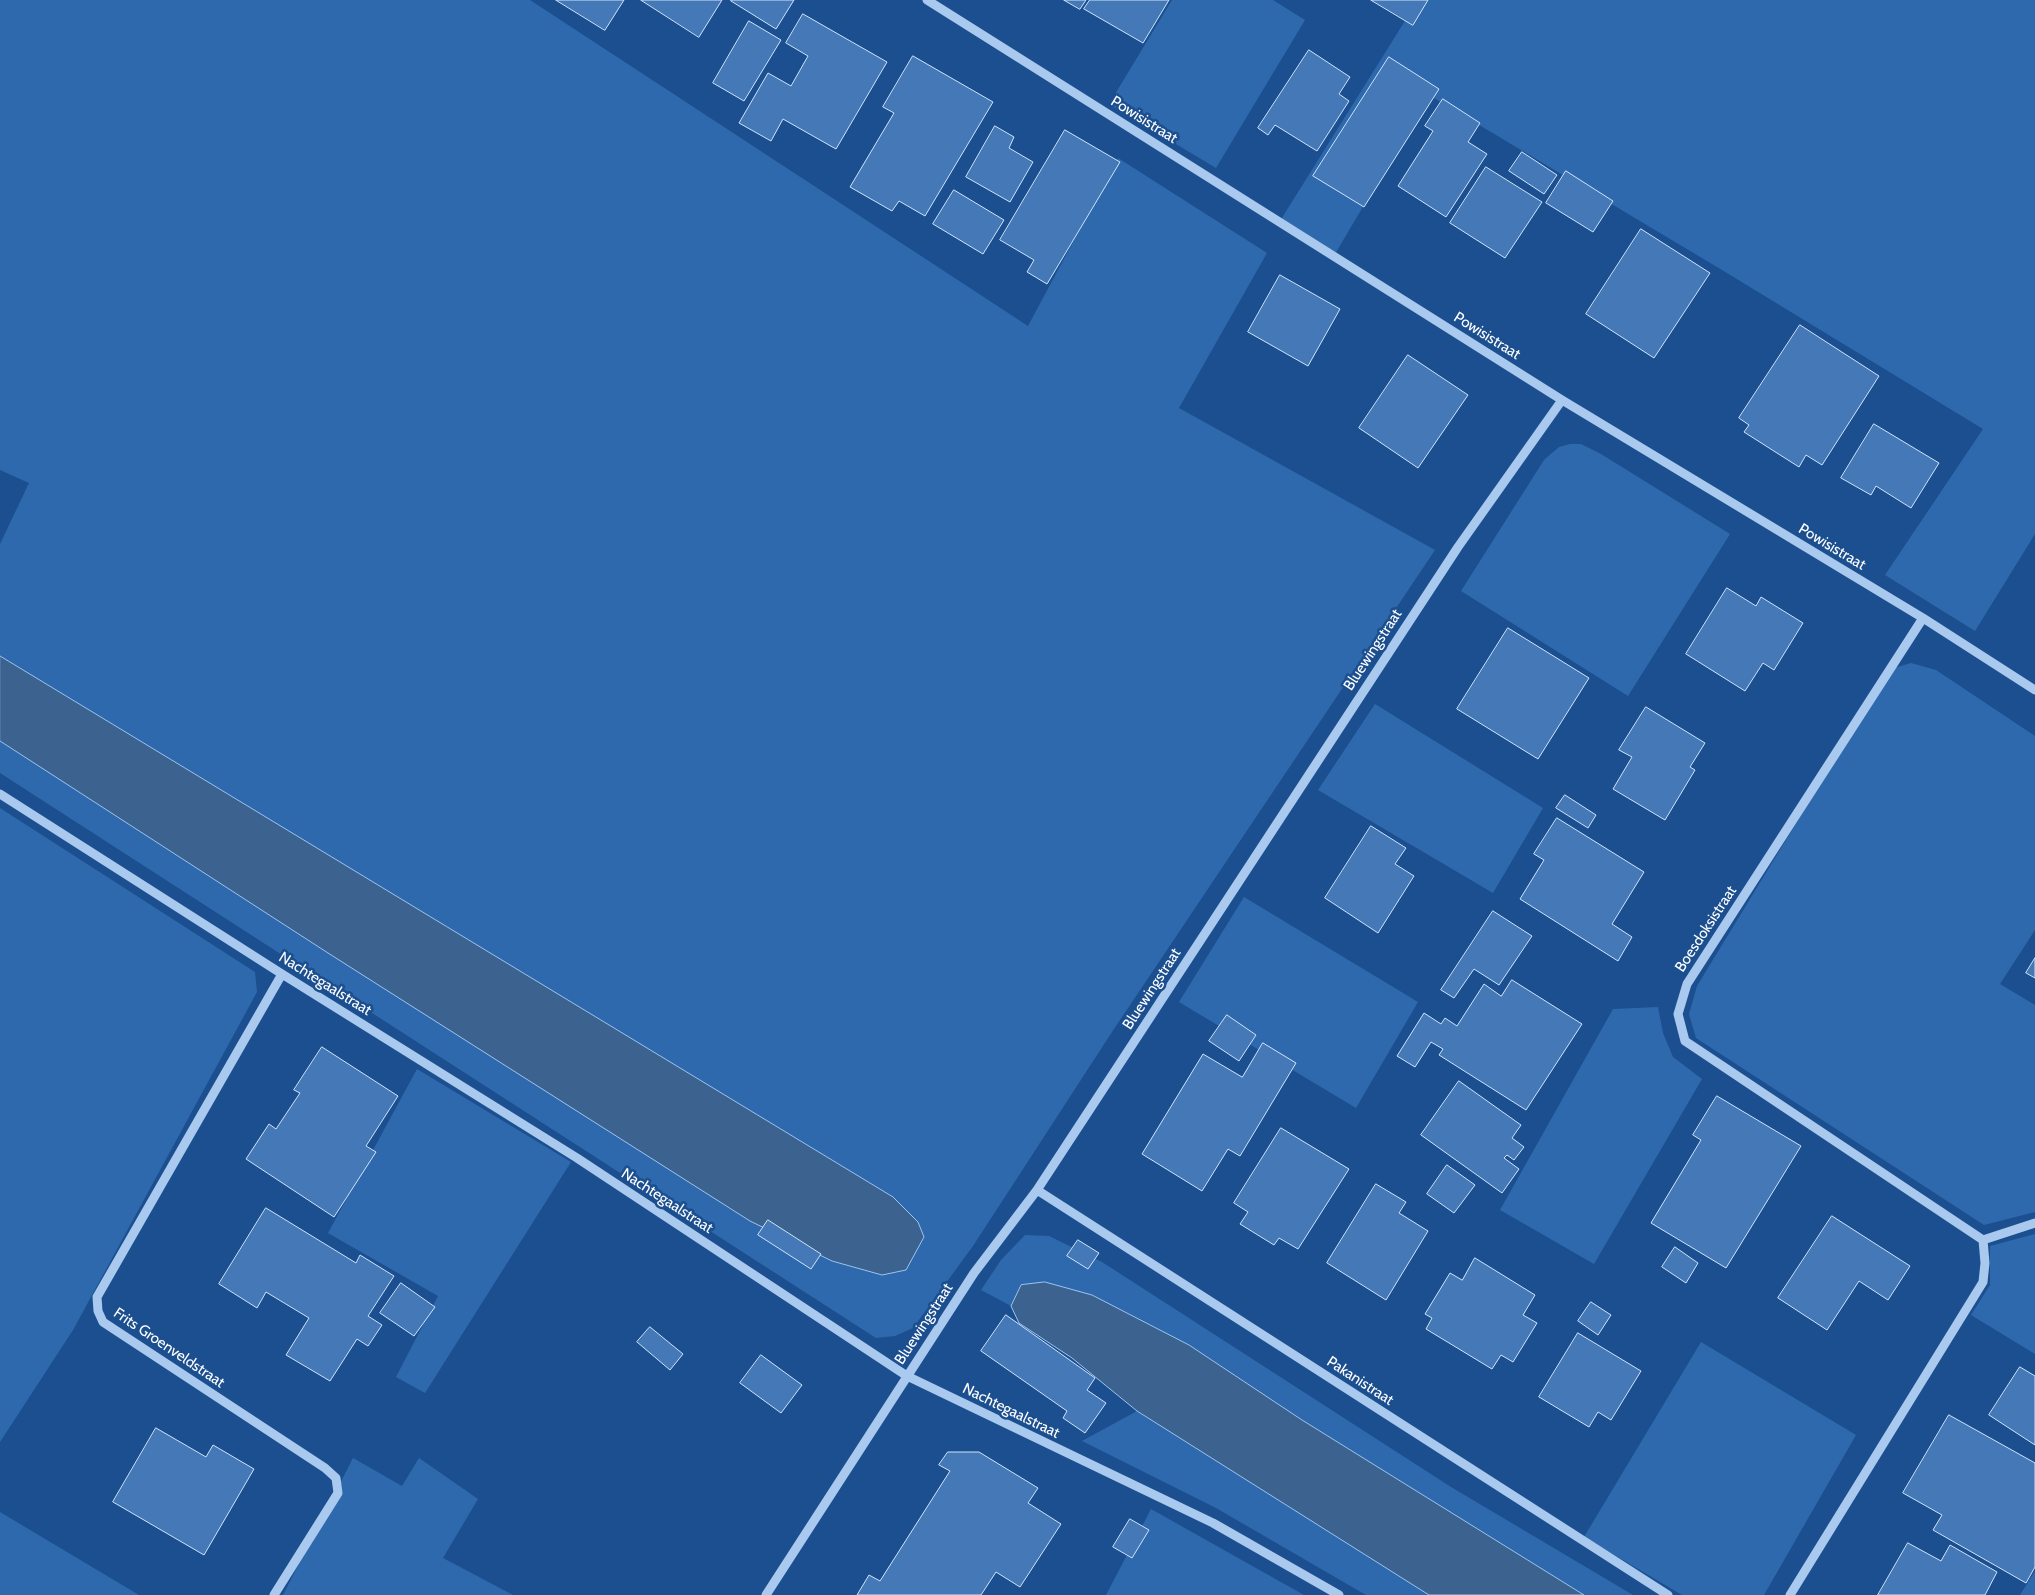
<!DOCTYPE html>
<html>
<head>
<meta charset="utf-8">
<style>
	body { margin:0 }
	canvas { display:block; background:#1b4f8f }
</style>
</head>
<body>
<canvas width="2035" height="1595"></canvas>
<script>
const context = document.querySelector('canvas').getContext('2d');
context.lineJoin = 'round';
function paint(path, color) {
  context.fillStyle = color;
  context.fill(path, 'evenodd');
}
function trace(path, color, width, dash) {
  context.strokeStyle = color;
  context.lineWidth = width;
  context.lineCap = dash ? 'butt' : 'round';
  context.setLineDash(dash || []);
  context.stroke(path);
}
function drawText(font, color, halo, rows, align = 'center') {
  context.font = font + ' Cabin,sans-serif';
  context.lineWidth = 5;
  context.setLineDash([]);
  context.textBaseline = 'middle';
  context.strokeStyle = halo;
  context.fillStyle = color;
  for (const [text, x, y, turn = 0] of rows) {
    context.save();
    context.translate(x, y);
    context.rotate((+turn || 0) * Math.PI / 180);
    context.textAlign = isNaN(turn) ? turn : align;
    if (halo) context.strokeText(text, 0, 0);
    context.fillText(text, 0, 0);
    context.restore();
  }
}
const green = new Path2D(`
	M0,0H530L1028,326L1118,158L1267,253L1179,408L1435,550L1112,1032L973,1246L913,1328L895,1336L876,1338L0,773V741L328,953L893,1197L0,656V544L29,483L0,470Z
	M1172,0H1273L1305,20L1216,168L1109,104Z
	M1418,0H2035V534L1975,631L1885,575L1983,429L1722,270L1429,95L1335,254L1280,221Z
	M1570,444H1581L1601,454L1730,534L1628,696L1461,591L1544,460L1559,447Z
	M1911,663L1936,670L2035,736V930L2000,984L2035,1005V1212L1984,1225L1696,1038L1689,1014L1697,986L1884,679L1894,668Z
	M1375,704L1543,808L1493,893L1318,790Z
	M0,808L255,972L257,992L73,1330L0,1442Z
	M1244,897L1418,1002L1356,1108L1179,1002Z
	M1658,1007L1663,1033L1673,1057L1702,1079L1594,1264L1500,1210L1613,1009Z
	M417,1069L571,1162L425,1393L396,1377L438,1296L328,1233Z
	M2035,1234V1354L1971,1315L1990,1285V1246Z
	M1025,1235L1049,1236L1102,1262L1451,1487L1633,1595H1584L1302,1420L1189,1345L1092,1295L1021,1284L1011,1306L981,1290L1001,1260Z
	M1701,1342L1856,1435L1764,1595H1682L1584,1537Z
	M1137,1411L1429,1595H1366L1216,1508L1082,1441Z
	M353,1458L402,1486L419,1458L478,1499L443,1558L513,1595H283Z
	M1151,1509L1304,1595H1106Z
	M0,1512L139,1595H0Z
	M2035,1571V1595H2020Z`);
const water = new Path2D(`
	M0,656L893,1197L918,1222L924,1237L906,1270L882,1275L832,1261L750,1221L328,953L0,741Z
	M1045,1282L1092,1295L1189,1345L1302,1420L1584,1595H1429L1137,1411L1072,1358L1019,1323L1011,1306L1021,1285Z`);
const building = new Path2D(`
	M556,0H624L605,30Z
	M641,0H722L699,37Z
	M731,0H794L776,29L731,1Z
	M1064,0H1086L1080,9Z
	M1090,0H1169L1143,43L1084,9Z
	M1371,0H1428L1413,25Z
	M803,14L887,62L836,149L783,119L771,141L739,123L768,73L791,86L808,56L786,43Z
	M749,21L781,40L744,101L713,83Z
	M1309,50L1350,77L1339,94L1349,101L1317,151L1275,125L1268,135L1258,128Z
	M913,56L993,102L925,216L899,201L892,211L850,187L894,113L883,107Z
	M1389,57L1439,89L1364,207L1313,176Z
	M1443,99L1480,123L1468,142L1487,154L1446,217L1398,186L1433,131L1425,126Z
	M995,126L1014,137L1009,148L1033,162L1010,202L966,177Z
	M1065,130L1120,162L1047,284L1027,272L1034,260L1000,240Z
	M1522,152L1557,175L1544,194L1509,171Z
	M1486,167L1542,202L1505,258L1450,223Z
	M1566,171L1613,201L1593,232L1546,203Z
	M954,190L1004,220L983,254L933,224Z
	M1641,229L1710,273L1654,358L1586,314Z
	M1280,275L1340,309L1308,366L1248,332Z
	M1800,325L1879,376L1822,465L1806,455L1799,467L1744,432L1749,425L1739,418Z
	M1408,355L1468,395L1418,468L1359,428Z
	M1874,424L1939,463L1911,508L1876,486L1871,495L1841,478Z
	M1727,588L1756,606L1761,597L1803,623L1774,670L1763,663L1745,691L1686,654Z
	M1508,628L1589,678L1538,759L1457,709Z
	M1646,707L1705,743L1690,767L1695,770L1665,820L1613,789L1632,757L1619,750Z
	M1565,795L1596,815L1588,828L1556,808Z
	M1557,818L1644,872L1612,924L1632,937L1618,961L1520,899L1544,860L1534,854Z
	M1371,826L1406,848L1395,864L1414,876L1378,933L1325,898Z
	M1493,911L1532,936L1499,985L1474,969L1454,998L1441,990Z
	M2035,958V978L2026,973Z
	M1512,980L1582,1024L1526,1110L1439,1055L1443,1049L1431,1042L1415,1067L1397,1056L1424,1013L1441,1024L1445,1018L1457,1026L1484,984L1501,996Z
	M1227,1015L1256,1035L1239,1061L1209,1041Z
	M1263,1043L1296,1063L1240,1156L1228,1149L1202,1191L1142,1154L1203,1054L1242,1077Z
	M322,1047L398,1096L366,1146L376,1152L334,1217L246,1159L269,1124L276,1129L300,1093L294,1090Z
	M1459,1081L1521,1125L1512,1138L1524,1147L1514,1160L1507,1155L1504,1158L1519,1169L1502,1193L1421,1135Z
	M1717,1096L1801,1146L1726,1268L1651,1223L1701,1140L1693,1135Z
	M1281,1128L1349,1169L1298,1249L1279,1238L1274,1245L1240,1224L1248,1212L1234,1203Z
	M1447,1165L1475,1185L1454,1213L1427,1194Z
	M1376,1184L1406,1202L1399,1213L1428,1231L1386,1300L1327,1263Z
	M266,1208L356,1263L360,1255L394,1276L368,1316L382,1325L368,1346L357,1339L330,1381L286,1355L309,1318L266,1292L257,1308L219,1284Z
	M1832,1216L1910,1266L1888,1300L1859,1281L1827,1330L1778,1298Z
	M768,1220L821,1254L811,1269L758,1235Z
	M1078,1240L1099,1253L1088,1269L1067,1256Z
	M1675,1247L1698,1263L1686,1283L1662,1267Z
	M1475,1258L1535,1295L1523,1315L1537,1323L1513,1362L1501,1355L1492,1369L1426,1329L1432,1318L1425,1314L1450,1273L1462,1280Z
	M401,1283L435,1307L414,1336L380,1313Z
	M1591,1302L1611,1315L1598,1335L1578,1321Z
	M1006,1315L1095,1378L1087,1390L1106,1403L1085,1433L1063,1418L1067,1411L981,1351Z
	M650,1327L683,1354L670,1370L637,1342Z
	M1578,1333L1641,1371L1611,1420L1598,1412L1589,1427L1539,1397Z
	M761,1355L802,1385L781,1413L740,1383Z
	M2020,1367L2035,1376V1445L1989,1415Z
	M1949,1415L2035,1463V1567L2026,1583L1933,1530L1942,1515L1903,1493Z
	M156,1428L206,1457L213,1445L254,1469L204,1555L113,1502Z
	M948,1452H979L1038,1488L1028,1503L1061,1524L1020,1587L996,1572L981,1595H857L869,1575L880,1581L950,1471L939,1465Z
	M1130,1519L1149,1530L1132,1558L1113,1547Z
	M1908,1543L1941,1561L1950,1545L1997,1572L1985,1595H1878Z`);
const minor = new Path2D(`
	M927,0L1562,400L1923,618L2035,690
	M1923,618L1687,984L1678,1014L1685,1041L1983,1240L2035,1223
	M0,794L282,974L577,1158L907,1376L1213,1523L1339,1595
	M1037,1190L1668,1595
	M274,1595L338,1493L336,1478L325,1468L103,1322L98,1311L97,1297L282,974
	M766,1595L974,1273L1037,1190L1458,547L1562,400
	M1790,1595L1983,1282L1985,1263L1983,1240`);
const streetNames = [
	["Powisistraat",1144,120,32],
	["Powisistraat",1487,336,32],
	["Powisistraat",1832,547,31],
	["Bluewingstraat",1373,650,-57],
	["Boesdoksistraat",1706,929,-57],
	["Nachtegaalstraat",325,984,32],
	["Bluewingstraat",1152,989,-57],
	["Nachtegaalstraat",667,1201,33],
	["Bluewingstraat",924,1324,-57],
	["Frits Groenveldstraat",169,1348,34],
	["Pakanistraat",1360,1381,33],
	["Nachtegaalstraat",1011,1411,26]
];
paint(green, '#2e69ad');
paint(water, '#3c6290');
trace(water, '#9cc4f0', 1);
paint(building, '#4478b7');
trace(building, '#cfe3fa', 1);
trace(minor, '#a9c9ee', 9);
drawText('15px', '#fff', '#1b4f8f', streetNames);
</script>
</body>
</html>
